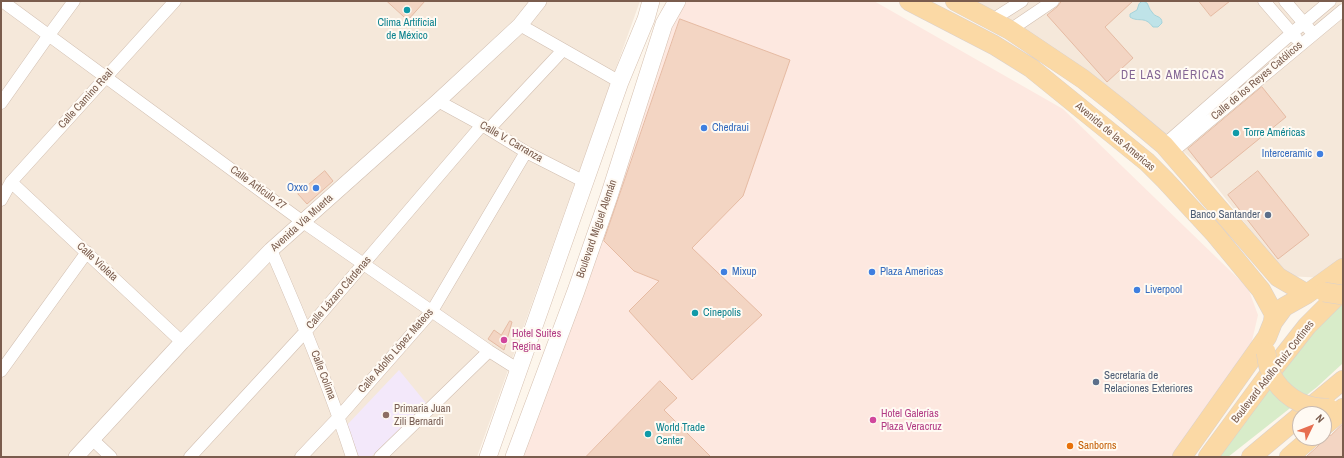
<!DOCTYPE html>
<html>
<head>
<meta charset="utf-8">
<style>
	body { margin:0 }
	#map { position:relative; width:1344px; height:458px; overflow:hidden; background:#fdf6ec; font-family:"Archivo Narrow",sans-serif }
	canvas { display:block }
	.frame { position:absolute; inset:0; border:2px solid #7a5c4d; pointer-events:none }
	.north { position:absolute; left:1292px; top:406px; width:40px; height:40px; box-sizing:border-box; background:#fffaf3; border:1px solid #cabbb1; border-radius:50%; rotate:47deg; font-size:11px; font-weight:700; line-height:16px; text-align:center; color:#7a5c4d }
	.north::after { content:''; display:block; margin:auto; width:14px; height:18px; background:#e76f51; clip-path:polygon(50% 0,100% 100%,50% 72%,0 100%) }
</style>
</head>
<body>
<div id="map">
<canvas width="1344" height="458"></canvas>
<div class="frame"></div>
<div class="north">N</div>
</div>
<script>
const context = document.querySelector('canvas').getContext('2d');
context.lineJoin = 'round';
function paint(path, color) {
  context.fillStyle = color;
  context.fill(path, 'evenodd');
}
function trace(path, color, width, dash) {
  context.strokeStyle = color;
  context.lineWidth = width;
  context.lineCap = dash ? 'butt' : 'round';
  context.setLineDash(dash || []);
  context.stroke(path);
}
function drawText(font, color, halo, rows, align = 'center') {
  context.font = font + ' "Archivo Narrow",sans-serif';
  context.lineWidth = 4;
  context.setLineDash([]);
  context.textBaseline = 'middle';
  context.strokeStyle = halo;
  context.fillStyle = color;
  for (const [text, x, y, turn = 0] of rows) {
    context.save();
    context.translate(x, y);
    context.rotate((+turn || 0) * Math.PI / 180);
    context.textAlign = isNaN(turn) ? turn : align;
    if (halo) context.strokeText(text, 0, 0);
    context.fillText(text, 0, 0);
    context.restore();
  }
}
const residential = new Path2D(`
	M1,1H640L477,457H1Z
	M970,1H1343V279L1287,276L1199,165L1127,103Z`);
const commercial = new Path2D(`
	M687,1H874L1063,109L1248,288L1258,315L1251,345L1173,457H522L671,23Z`);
const education = new Path2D(`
	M399,370L426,403L371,457H359L346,426Z`);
const green = new Path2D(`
	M1343,304L1342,364L1317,387L1228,457H1219L1310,334Z`);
const water = new Path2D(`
	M1143,1L1147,3C1149,6 1149,9 1152,12C1155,18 1162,15 1162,23L1158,27H1153C1144,15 1139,23 1130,17V14L1137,10L1139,4Z`);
const building = new Path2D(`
	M387,1H425L408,20Z
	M1062,1H1133L1105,27L1133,58L1107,82L1047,15L1057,7Z
	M1199,1H1230L1211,16Z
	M680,19L790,60L743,196L692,248L762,315L692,380L629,311L659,281L634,271L604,241Z
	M1262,87L1286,117L1211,178L1188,149Z
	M325,171L333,181L307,204L298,194Z
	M1258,171L1309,235L1278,259L1228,195Z
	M510,321L512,322L504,350L488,339L494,330L501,335Z
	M660,381L677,398L664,410L711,457H586Z
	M1343,424V457H1306L1318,446L1321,442L1322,438L1331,435Z`);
const minor = new Path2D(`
	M2,1L303,222L489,351L519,370
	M1264,1L1296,38
	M1285,1L1309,29
	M992,20L1022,1
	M520,25L620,82
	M1010,30L1053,1
	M438,101L482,125L526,152L585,182
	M1,103L49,35L74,1
	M489,129L563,50
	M1164,145L1292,33L1330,1
	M1171,153L1343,10
	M11,182L182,342
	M1,200L11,182L175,1
	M271,250C301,318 329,386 352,457
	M1,371L87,252
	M92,439L111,457
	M190,457L306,331L482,125
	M301,457L339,417L432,311L526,152
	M380,457L489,351`);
const tertiary = new Path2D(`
	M76,457L182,342L271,250L438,101L520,25L539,1`);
const secondary = new Path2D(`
	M488,457L620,82L646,19L651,1
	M514,457L576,291L609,196L664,24L677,1`);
const primary = new Path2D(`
	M909,1L994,45L1031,68L1147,162L1165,180L1214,233L1261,290L1274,314L1273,322
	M955,1L1010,30L1083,79L1121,109L1164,145L1278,277L1307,294
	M1302,414L1343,380
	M1324,426L1342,411L1343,408
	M1182,457L1267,337L1273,322L1284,307L1307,294L1343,268
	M1208,457L1267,377L1307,326L1343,290
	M1251,457L1300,416
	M1289,457L1311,438`);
const primaryBridge = new Path2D(`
	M1324,292L1343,295
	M1266,352C1267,357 1267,363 1269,368C1275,387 1293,403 1314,407C1319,408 1324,408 1329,408`);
const markers = [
	[407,10,4,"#0f9aa8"],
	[704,128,4,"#3f7fe0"],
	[1236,133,4,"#0f9aa8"],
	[1320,154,4,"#3f7fe0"],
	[316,188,4,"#3f7fe0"],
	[1268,215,4,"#5c6f8a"],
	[724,272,4,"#3f7fe0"],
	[872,272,4,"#3f7fe0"],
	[1137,290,4,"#3f7fe0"],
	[695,313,4,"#0f9aa8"],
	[504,340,4,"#d1479c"],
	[1096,382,4,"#5c6f8a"],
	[386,415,4,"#8d6e63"],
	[873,420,4,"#d1479c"],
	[648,434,4,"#0f9aa8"],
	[1070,446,4,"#e8710a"]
];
const cultureNames = [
	["Clima Artificial",407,23,"center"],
	["de México",407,36,"center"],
	["Torre Américas",1244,133],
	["Cinepolis",703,313],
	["World Trade",656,428],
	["Center",656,441]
];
const streetNames = [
	["Calle de los Reyes Católicos",1257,81,-40],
	["Calle Camino Real",86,99,-48],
	["Avenida de las Americas",1115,137,40],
	["Calle V. Carranza",511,142,30],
	["Calle Artículo 27",258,188,36],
	["Avenida Vía Muerta",302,223,-42],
	["Boulevard Miguel Alemán",597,229,-71],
	["Calle Violeta",97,262,43],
	["Calle Lázaro Cárdenas",339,293,-49],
	["Calle Adolfo López Mateos",396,351,-49],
	["Boulevard Adolfo Ruiz Cortines",1273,372,-52],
	["Calle Colima",323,375,69]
];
const shopNames = [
	["Chedraui",712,128],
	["Interceramic",1312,154,"right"],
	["Oxxo",308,188,"right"],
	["Mixup",732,272],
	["Plaza Americas",880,272],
	["Liverpool",1145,290]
];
const serviceNames = [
	["Banco Santander",1260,215],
	["Secretaría de",1104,376,"left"],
	["Relaciones Exteriores",1104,389,"left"]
];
const hotelNames = [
	["Hotel Suites",512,334],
	["Regina",512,347],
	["Hotel Galerías",881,414],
	["Plaza Veracruz",881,427]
];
const educationNames = [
	["Primaria Juan",394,409],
	["Zili Bernardi",394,422]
];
const foodNames = [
	["Sanborns",1078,446]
];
const neighbourhoodNames = [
	["DE LAS AMÉRICAS",1173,76]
];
paint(residential, '#f5e8da');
paint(commercial, '#fde8e0');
paint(education, '#f3e8fa');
paint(green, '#d8ecc9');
paint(water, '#bfe3e8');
trace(water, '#a5d3da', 1);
paint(building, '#f3d5c3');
trace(building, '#e6bba3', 1);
trace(minor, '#d1beb0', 13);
trace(tertiary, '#d1beb0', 16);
trace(secondary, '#d6c0b0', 18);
trace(primary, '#dad1cd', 20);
trace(minor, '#fff', 12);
trace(tertiary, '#fff', 15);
trace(secondary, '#fff', 17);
trace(primary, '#fbd9a5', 19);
trace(primaryBridge, '#dad1cd', 20, []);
trace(primaryBridge, '#fbd9a5', 19);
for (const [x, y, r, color] of markers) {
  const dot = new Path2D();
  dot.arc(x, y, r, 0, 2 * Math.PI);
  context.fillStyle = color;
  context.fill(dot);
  trace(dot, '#fffaf3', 1.5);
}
drawText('11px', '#0d838f', '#fffaf3', cultureNames, 'left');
drawText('11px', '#7a5c4d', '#fffaf3', streetNames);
drawText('11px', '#366cbe', '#fffaf3', shopNames, 'left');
drawText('11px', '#4e5e75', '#fffaf3', serviceNames, 'right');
drawText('11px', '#b23c85', '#fffaf3', hotelNames, 'left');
drawText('11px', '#785e54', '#fffaf3', educationNames, 'left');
drawText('11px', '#c56008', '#fffaf3', foodNames, 'left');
context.letterSpacing = '1px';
drawText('12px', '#846695', '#fffaf3', neighbourhoodNames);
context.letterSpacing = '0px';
</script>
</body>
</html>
